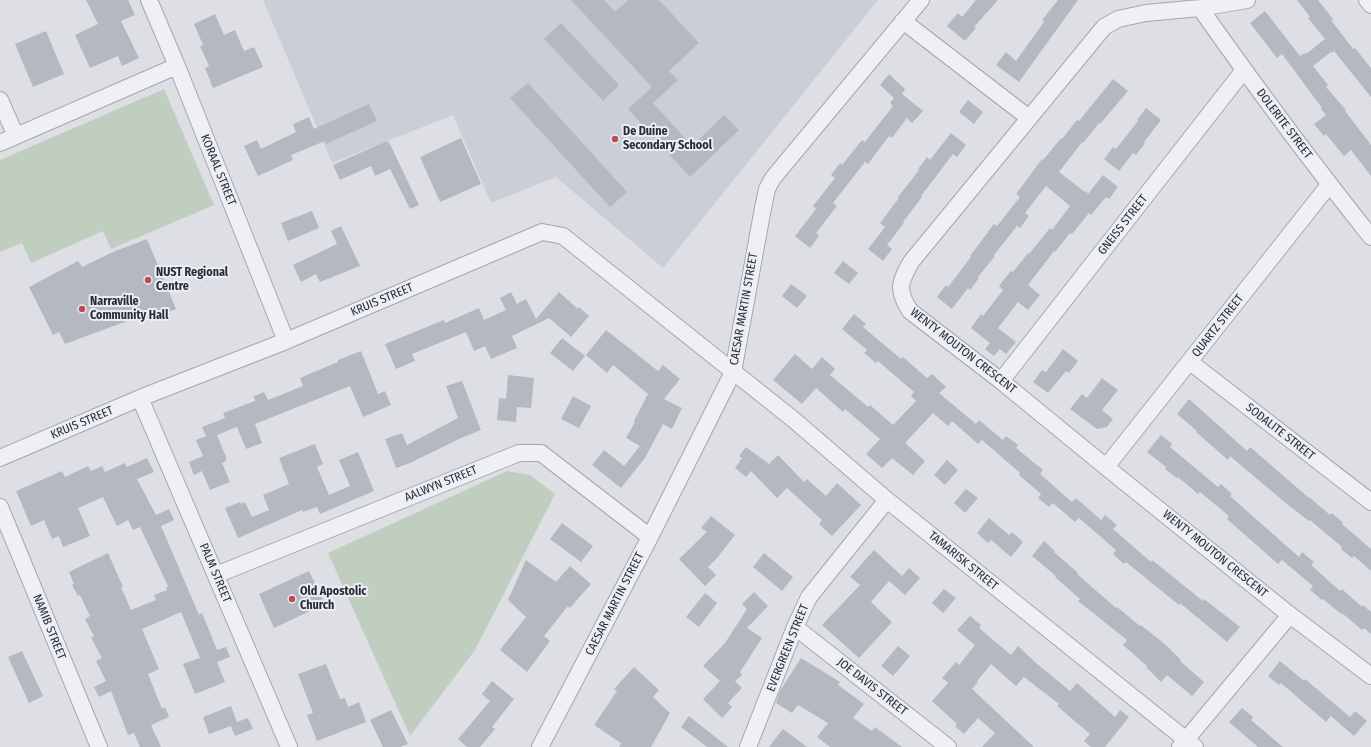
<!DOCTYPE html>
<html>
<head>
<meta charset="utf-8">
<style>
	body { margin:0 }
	canvas { display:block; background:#dddfe5 }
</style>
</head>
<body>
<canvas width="1371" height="747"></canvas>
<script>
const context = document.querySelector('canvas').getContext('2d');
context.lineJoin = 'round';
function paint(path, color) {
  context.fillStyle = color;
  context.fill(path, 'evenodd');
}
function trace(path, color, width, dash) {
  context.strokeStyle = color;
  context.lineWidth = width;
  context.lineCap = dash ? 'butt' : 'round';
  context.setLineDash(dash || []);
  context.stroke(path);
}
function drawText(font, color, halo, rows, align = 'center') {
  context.font = font + ' "Fira Sans Condensed",sans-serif';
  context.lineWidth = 4;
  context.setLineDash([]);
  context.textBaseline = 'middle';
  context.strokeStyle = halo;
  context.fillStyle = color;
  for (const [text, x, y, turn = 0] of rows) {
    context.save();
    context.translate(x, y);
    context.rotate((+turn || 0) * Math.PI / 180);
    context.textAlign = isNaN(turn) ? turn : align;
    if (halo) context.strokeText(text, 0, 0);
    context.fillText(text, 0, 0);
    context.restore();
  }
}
const built = new Path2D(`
	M263,0H878L663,268L556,177L491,203L453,115L332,163Z`);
const green = new Path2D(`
	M164,89L214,205L111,249L103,231L31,263L22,243L0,252V160Z
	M507,471L530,475L555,494L475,650L410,736L328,553Z`);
const building = new Path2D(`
	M86,0H128L135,15L121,21L139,58L122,66L118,56L90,68L75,35L98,24Z
	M571,0H604L615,12L628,0H659L699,43L669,71L678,80L653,103L692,146L724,115L739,130L690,177L628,109L652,87Z
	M976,0H998L974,27L976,28L965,41L947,26L958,13L962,17Z
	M1058,0H1078L1019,82L996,65L1006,52L1016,61L1044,22L1042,20Z
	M1297,0H1318L1333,19L1331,20L1353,49L1355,48L1371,68V97L1334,51L1332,53L1331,52L1313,66L1328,85L1326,87L1346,110L1345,111L1371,145V176L1351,150L1344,156L1326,134L1324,136L1314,124L1326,115L1321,109L1322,108L1282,54L1277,58L1250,23L1265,11L1300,56L1305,53L1306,54L1325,39L1308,18L1310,17Z
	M215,14L224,35L235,30L244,51L254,47L263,67L213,88L205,68L209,66L200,46L203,45L194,24Z
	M561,23L619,85L603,101L544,39Z
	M46,31L64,74L33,87L15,44Z
	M889,74L905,89L902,94L923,111L912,123L907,118L892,138L889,136L868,164L865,162L833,203L837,206L816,233L819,236L810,248L795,236L816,209L813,206L835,178L831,175L840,163L842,165L862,140L865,142L893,106L890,103L894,98L880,85Z
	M1113,79L1128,91L1100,124L1099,123L1083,143L1082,142L1059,172L1085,192L1086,191L1088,194L1103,175L1118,187L1109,199L1106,197L1091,215L1089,213L1072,234L1070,233L1055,252L1054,251L1028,285L1040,295L1028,310L1018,302L998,328L1016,342L1006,354L1000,349L994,356L985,349L990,343L971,328L981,314L983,316L1003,290L999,286L1011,271L1013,272L1028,253L1029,254L1050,228L1052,230L1070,206L1046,186L1025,213L1029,216L1020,228L1017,226L994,255L995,256L978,277L979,278L970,290L968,288L952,309L937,297L946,285L948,287L971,257L970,256L994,224L997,226L1020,197L1016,194L1042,159L1043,160L1061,138L1062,139L1077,120L1079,121Z
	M528,83L627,192L610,207L510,98Z
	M968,100L983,112L974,124L959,112Z
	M369,104L377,121L326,144L325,141L291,155L293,160L258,176L244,146L257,140L261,149L296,132L293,124L309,117L314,129Z
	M1146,108L1161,120L1144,142L1145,143L1136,155L1133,153L1119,171L1104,159L1113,147L1116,149L1138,121L1137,120Z
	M951,133L966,145L957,157L953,154L921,196L922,197L903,222L904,223L887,245L892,249L883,261L868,249L885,227L880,223L899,198L898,197L919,170L918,169L927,157L930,160Z
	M461,138L481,184L440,202L420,157Z
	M387,141L388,143L389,142L419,205L410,209L390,169L375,176L371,166L340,180L333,165Z
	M312,211L319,228L288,241L281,223Z
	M341,226L360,266L320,282L316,274L301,282L293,265L337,244L331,231Z
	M147,239L176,309L148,320L146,314L65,344L59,332L53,335L29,287L78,261L82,267L113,252Z
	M843,261L858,273L849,284L834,273Z
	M791,284L807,296L797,308L782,296Z
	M511,292L517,304L526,299L536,319L559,292L578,309L579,307L589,316L571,337L549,318L512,336L517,348L491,359L485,346L474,351L466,332L412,354L415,361L396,369L385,344L444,320L445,323L479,308L484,320L506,310L500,298Z
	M854,314L866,324L863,327L901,359L903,357L927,378L932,374L946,387L939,393L976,424L979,420L1003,440L1006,436L1018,445L1016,448L1043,470L1040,474L1072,502L1076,498L1101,520L1105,515L1117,525L1113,529L1151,562L1152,560L1203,601L1204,599L1240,627L1227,642L1180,603L1179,605L1126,562L1124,564L1113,554L1116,550L1079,518L1075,522L1053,503L1049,507L1038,498L1041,494L1019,475L1020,473L982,440L978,444L952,421L948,426L933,413L905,443L925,461L913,475L892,458L882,468L866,454L880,439L845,409L843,412L816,388L802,404L773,380L795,354L812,369L822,357L835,369L830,375L868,407L870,405L893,425L916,401L911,396L914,392L878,361L876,363L864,353L867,350L842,329Z
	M606,330L658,371L663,365L680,379L664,399L682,408L672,429L663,424L645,458L621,488L592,465L604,450L624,466L640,446L626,438L635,422L634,421L648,394L613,365L607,373L586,355Z
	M562,338L585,356L573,371L550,353Z
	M1063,349L1078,361L1069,373L1066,371L1048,393L1033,382L1042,370L1046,372Z
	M361,351L378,394L385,391L391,405L363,417L350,386L255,424L262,443L246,449L237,427L217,435L226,457V461L222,463L230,482L210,490L202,471L194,475L189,462L203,456L196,440L206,436L202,427L225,418L223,413L255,401L254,396L264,392L268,400L303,386L300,378L338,362V360Z
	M508,375L534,378L531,408L517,407L516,422L497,420L499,398L506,399Z
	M1102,378L1118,390L1102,410L1113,419L1107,427L1097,429L1070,409L1082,394L1087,398Z
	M462,381L481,430L459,439L410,463L396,468L385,439L402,433L407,445L458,418L446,386Z
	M573,396L591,406L579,428L561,419Z
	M1189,399L1247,451L1250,447L1309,498V497L1330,515L1332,513L1343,523L1342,524L1371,549V571L1354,556L1352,558L1341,549L1342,547L1310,520L1309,521L1288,505L1230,456L1228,460L1196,432L1197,431L1177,414Z
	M1161,435L1172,444L1170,447L1218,487L1221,484L1232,494L1230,496L1299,557L1302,552L1314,562L1311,565L1340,591L1342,589L1362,607L1363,605L1371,612V634L1364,628L1362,630L1342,613L1341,614L1323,599L1322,600L1310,590L1313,586L1282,560L1278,564L1227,519L1229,516L1200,492L1198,494L1178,477L1177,478L1165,469L1166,467L1147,452Z
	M315,444L323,464L317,467L329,495L350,486L339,460L358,452L374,491L320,514L317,507L303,512L302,510L238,538L225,508L240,502L241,504L245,502L252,517L269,510L263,495L289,484L279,458Z
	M746,447L769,464L778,455L804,482L807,479L826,496L837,483L861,505L832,536L819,524L822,520L787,488L777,498L751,471L746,477L735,468L742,458L739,456Z
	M147,458L154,472L137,479L156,515L169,509L174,520L161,526L199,615L202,613L217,650L226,647L230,657L217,662L225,682L195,694L183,664L200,658L181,612L142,629L159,669L148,674L162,709L165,707L169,717L151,725L161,747H140L134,733L128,735L111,691L99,697L94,687L106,681L96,661L102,658L91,638L94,636L85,619L90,616L80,595L78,596L72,585L74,584L69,572L108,553L123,587H121L131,610L156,600L154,595L167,590L166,587L168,586L140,527L133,530L128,520L117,526L103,497L78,508L90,536L63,547L59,536L52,539L44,520L31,526L16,491L62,471L65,477L88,466L91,471L102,466L105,472L125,463L127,467Z
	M947,460L958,470L945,485L934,475Z
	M966,489L978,498L965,513L954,503Z
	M711,516L735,535L717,558L708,567L716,575L705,586L679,559L707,532L701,528Z
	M989,518L1009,535L1012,532L1023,542L1011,557L991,540L988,543L977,533Z
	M562,523L593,546L581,562L550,539Z
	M1044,541L1055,551L1054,552L1078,573L1077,574L1116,608L1117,607L1140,626L1141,625L1166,645L1181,660L1180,661L1204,682L1192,696L1167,675L1161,682L1146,667L1147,666L1123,645L1127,640L1078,601L1080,599L1055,577L1056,576L1032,556Z
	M874,550L902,576L909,568L920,578L905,595L889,581L871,602L892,622L859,658L822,625L860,585L850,577Z
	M764,553L793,577L782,591L753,567Z
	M526,560L556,582L570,566L591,584L570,608L568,606L544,636L550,641L527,672L500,650L526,617L508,600Z
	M309,571L325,604L274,628L259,594Z
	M944,589L956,598L943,613L932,603Z
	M754,592L768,606L747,628L762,638L740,672L742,675L735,681L742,688L728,703L732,707L722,718L703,699L720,681L703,666L725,643L747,609L742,604Z
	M705,593L717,603L699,627L686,617Z
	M970,616L981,625L979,628L1011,655L1018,646L1036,663L1070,691L1077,683L1115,717L1120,710L1129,717L1105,747H1091L1084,741L1090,734L1057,706L1059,704L1024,677L1016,686L991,664L977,681L978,682L972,689L1034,747H982L995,733L978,718L964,734L955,726L957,724L932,701L948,683L942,678L956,662L959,665L975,645L957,630Z
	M898,646L910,656L893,676L881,666Z
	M22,651L43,696L29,703L8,657Z
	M801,658L840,682L838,685L864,704L853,718L872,731L875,727L902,747H830L817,737L828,723L798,705L792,713L776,703L780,691Z
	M1280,661L1304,681L1305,679L1350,717L1355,711L1367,721L1354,736L1331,716L1326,722L1281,683L1279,685L1268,676Z
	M326,664L340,699L345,698L348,707L359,702L366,722L317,741L307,715L313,713L298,674Z
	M634,667L659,690L653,697L670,713L651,747H619L621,743L594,725L617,691L614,689Z
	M492,681L514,699L492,727L495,729L480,747H467L458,739L490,701L482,694Z
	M231,706L237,722L248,718L253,729L235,736L231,726L209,734L203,717Z
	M1242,708L1253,717L1251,720L1283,747H1258L1229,722Z
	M391,710L408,744L400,747H383L370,720Z
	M689,716L704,728L728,747H707L681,727Z
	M783,729L807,747H769Z`);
const minor = new Path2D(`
	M149,0L177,66L286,341
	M1247,0L1200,8L1146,13L1118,19L1104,27L911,262C900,282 896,289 910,311L1001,381L1106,467L1290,615L1371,676
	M1367,0L1371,5
	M1200,8C1255,86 1312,163 1371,237
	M903,21L1029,118
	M0,100L16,136
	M0,143L177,66
	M1190,362L1371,502
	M1001,381L1244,70
	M140,398L289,747
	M0,458L140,398L286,341L542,232L563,236L794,420L887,500L1195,747
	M1106,467L1329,185
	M0,507L99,747
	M216,575L519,453H541L650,537
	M795,627L948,747
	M540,747L650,537L733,372L763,208L767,189L773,178L921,0
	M748,747L795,627L809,597L887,500
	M1180,747L1290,615`);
const markers = [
	[615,139,4,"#bf4d4f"],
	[148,280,4,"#bf4d4f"],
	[82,309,4,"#bf4d4f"],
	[292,599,4,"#bf4d4f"]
];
const streetNames = [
	["DOLERITE STREET",1284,124,53],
	["KORAAL STREET",218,170,68],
	["GNEISS STREET",1123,225,-52],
	["KRUIS STREET",382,300,-23],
	["CAESAR MARTIN STREET",744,309,-80],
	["QUARTZ STREET",1218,326,-52],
	["WENTY MOUTON CRESCENT",963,351,38],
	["KRUIS STREET",82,423,-23],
	["SODALITE STREET",1280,432,38],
	["AALWYN STREET",441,484,-22],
	["WENTY MOUTON CRESCENT",1215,554,39],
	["TAMARISK STREET",963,561,39],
	["PALM STREET",215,573,67],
	["CAESAR MARTIN STREET",615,604,-63],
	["NAMIB STREET",49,627,68],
	["EVERGREEN STREET",788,648,-68],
	["JOE DAVIS STREET",872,687,38]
];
const poiNames = [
	["De Duine",623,132],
	["Secondary School",623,146],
	["NUST Regional",156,273],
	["Centre",156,287],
	["Narraville",90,302],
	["Community Hall",90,316],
	["Old Apostolic",300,592],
	["Church",300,606]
];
paint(built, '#cbced6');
paint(green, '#c0cebf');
paint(building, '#b4b8c1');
trace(minor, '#a3a6ae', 18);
trace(minor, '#eff0f4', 16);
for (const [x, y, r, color] of markers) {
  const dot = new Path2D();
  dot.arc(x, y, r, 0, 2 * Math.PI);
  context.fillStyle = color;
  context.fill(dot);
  trace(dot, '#eceef3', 1.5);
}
drawText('12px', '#282c3a', '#eceef3', streetNames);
drawText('bold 12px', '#282c3a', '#eceef3', poiNames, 'left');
</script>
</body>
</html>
